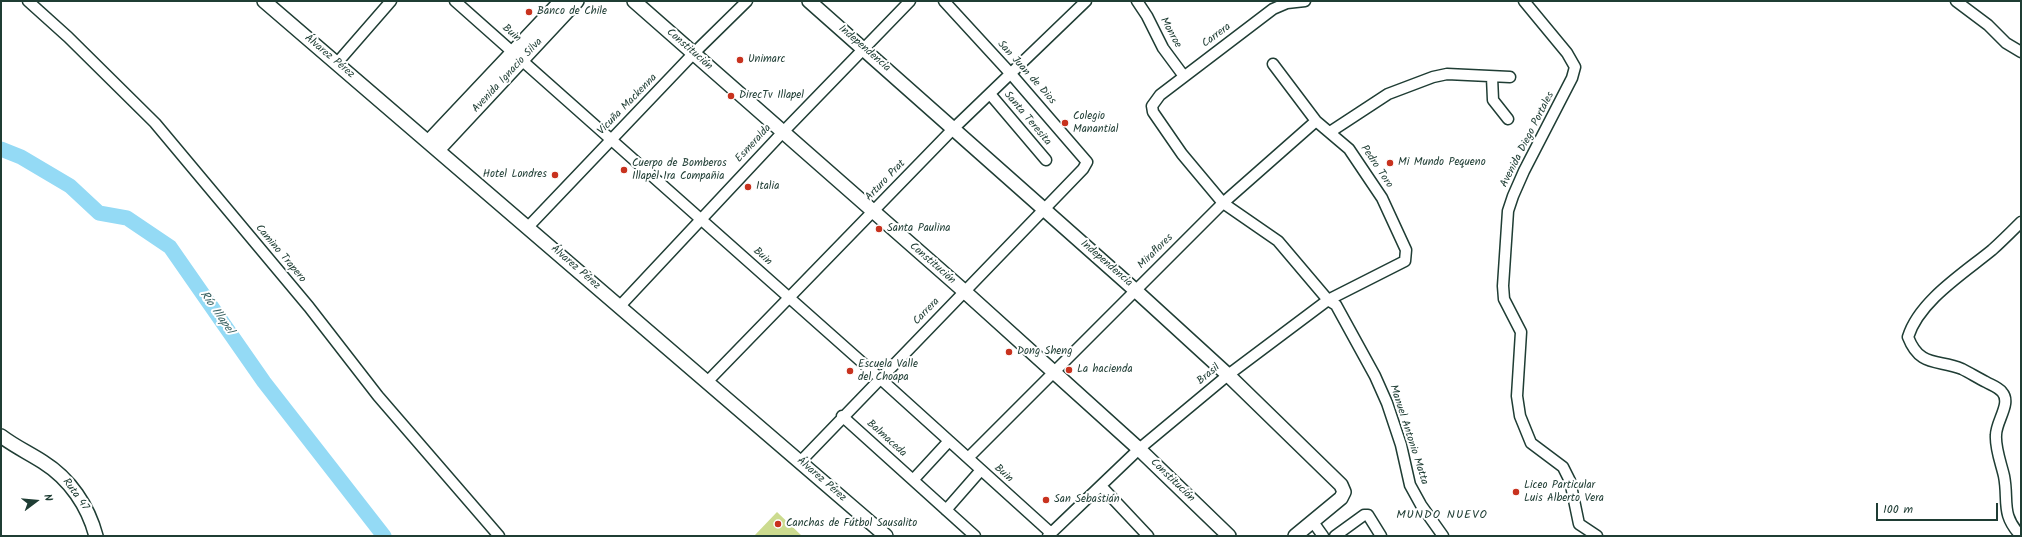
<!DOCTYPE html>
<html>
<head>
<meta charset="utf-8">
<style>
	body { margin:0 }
	#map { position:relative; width:2022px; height:537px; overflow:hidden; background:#fff; font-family:Kalam,sans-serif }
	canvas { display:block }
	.frame { position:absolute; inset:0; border:2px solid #1f3d34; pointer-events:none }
	.north { position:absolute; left:16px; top:481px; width:40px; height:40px; -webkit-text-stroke:3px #fff; paint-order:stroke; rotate:74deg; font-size:11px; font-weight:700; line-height:16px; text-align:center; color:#1f3d34 }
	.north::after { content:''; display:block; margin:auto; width:14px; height:18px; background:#1f3d34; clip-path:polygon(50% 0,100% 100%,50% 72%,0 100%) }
	.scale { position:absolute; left:1876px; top:503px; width:122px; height:18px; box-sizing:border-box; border:2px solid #1f3d34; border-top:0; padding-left:5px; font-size:12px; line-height:14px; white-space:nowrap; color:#1f3d34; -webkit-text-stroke:3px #fff; paint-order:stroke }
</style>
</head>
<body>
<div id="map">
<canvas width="2022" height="537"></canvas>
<div class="frame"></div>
<div class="north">N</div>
<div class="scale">100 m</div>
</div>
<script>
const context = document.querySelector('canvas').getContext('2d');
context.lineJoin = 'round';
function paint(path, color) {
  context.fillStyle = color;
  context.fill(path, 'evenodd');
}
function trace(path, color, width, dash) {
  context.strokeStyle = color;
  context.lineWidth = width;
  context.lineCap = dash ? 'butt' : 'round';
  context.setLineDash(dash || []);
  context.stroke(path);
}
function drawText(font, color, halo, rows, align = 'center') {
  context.font = font + ' Kalam,sans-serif';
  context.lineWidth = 4;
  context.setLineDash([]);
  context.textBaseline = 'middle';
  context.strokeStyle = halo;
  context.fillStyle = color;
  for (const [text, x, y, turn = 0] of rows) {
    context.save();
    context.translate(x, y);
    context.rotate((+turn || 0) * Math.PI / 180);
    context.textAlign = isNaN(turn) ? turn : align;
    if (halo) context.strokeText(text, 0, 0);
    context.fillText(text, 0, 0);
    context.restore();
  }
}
const green = new Path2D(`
	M777,512L802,536H754Z`);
const river = new Path2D(`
	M1,149L21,157L70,186L99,213L127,218L170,247L264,382L384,536`);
const minor = new Path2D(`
	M28,1L68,37L155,123L309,307L378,396L499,536
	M455,1L874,373L1051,533
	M1137,1L1147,16L1163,48L1183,75
	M1305,1L1287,3L1273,9L1160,95L1152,106L1153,112L1182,154L1223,203L1278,241L1328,300L1336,305L1375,376L1387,403L1401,445L1410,485L1421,505L1443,536
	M1524,1L1567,53L1575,67L1572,78L1524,171L1513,196L1508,211L1503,286L1504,299L1521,332L1517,396L1520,416L1531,443L1563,467L1570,481L1579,524L1597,536
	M1956,1L1988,25L2006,43L2021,52
	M337,63L391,1
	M1492,77L1493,100L1508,119
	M990,94L1046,160
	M1330,132L1388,94L1433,77L1447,74L1510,77
	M2021,222C2012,231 2002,241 1992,250C1964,273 1919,301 1908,337C1920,368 1938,359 1962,369C1970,373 1978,378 1986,382C1991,385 1998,387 2002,392C2012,403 1996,421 1996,435C1995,448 2001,463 2004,476C2009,501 2000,514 2021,536
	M528,227L693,54L747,1
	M619,307L783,132L910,1
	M707,382L954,128L1086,1
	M842,416L975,536
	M968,458L1223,203L1316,121
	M800,462L1083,169L1087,162L1011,74L944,1
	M913,480L949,441
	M1101,486L1148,536
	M946,510L981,470
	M1313,522L1323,536
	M1048,536L1139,449L1228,375L1328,300L1405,261L1406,250L1382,198L1349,149L1316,121L1273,64
	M1335,536L1364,515H1368L1381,536`);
const major = new Path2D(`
	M264,1L886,536
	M634,1L964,291L1139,449L1229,536
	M809,1L1135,290L1228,375L1341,485L1344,492L1341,498L1295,536
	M428,142L561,1
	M438,150L577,1
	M1,436C14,446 29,453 43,462C70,479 88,506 96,536`);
const markers = [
	[529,12,4,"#c8321e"],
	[740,60,4,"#c8321e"],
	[731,96,4,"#c8321e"],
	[1065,123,4,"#c8321e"],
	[1390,163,4,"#c8321e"],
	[624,170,4,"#c8321e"],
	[555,175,4,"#c8321e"],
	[748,187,4,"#c8321e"],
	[879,229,4,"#c8321e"],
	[1009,352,4,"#c8321e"],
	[1069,370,4,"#c8321e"],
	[850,371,4,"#c8321e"],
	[1516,492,4,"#c8321e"],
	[1046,500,4,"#c8321e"],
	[778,524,4,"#c8321e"]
];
const poiNames = [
	["Banco de Chile",537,12],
	["Unimarc",748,60],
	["DirecTv Illapel",739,96],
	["Colegio",1073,117],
	["Manantial",1073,130],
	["Mi Mundo Pequeno",1398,163],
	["Cuerpo de Bomberos",632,164],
	["Illapel 1ra Compañia",632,177],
	["Hotel Londres",547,175,"right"],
	["Italia",756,187],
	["Santa Paulina",887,229],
	["Dong Sheng",1017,352],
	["Escuela Valle",858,365],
	["del Choapa",858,378],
	["La hacienda",1077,370],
	["Liceo Particular",1524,486],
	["Luis Alberto Vera",1524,499],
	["San Sebastián",1054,500],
	["Canchas de Fútbol Sausalito",786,524]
];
const streetNames = [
	["Monroe",1170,33,61],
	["Buin",511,34,41],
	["Carrera",1217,36,-37],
	["Independencia",864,49,41],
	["Constitución",689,50,41],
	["Álvarez Pérez",329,57,40],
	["San Juan de Dios",1026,73,48],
	["Avenida Ignacio Silva",508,76,-47],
	["Vicuña Mackenna",628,105,-46],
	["Santa Teresita",1027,119,50],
	["Avenida Diego Portales",1528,140,-63],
	["Esmeralda",754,144,-47],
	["Pedro Toro",1376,167,56],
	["Arturo Prat",886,181,-46],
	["Miraflores",1156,252,-45],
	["Camino Trapero",280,254,50],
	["Buin",762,257,42],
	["Constitución",932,264,41],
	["Independencia",1106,264,41],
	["Álvarez Pérez",575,268,41],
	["Carrera",927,312,-46],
	["Brasil",1209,375,-40],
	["Manuel Antonio Matta",1408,435,72],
	["Balmaceda",886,439,42],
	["Buin",1003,474,42],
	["Álvarez Pérez",821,480,41],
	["Constitución",1172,481,44],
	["Ruta 47",75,495,54]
];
const waterNames = [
	["Río Illapel",216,313,55]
];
const neighbourhoodNames = [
	["MUNDO NUEVO",1442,516]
];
paint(green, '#ccdb8f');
trace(river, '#94daf5', 15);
trace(minor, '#1f3d34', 13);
trace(major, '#1f3d34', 16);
trace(minor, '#fff', 10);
trace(major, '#fff', 13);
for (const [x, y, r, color] of markers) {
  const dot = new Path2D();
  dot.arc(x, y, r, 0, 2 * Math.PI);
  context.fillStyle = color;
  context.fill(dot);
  trace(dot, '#fff', 1.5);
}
drawText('11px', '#1f3d34', '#fff', poiNames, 'left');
drawText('11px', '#1f3d34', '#fff', streetNames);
drawText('italic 12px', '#3c6464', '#fff', waterNames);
context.letterSpacing = '1px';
drawText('12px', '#1f3d34', '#fff', neighbourhoodNames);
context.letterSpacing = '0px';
</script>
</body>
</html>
